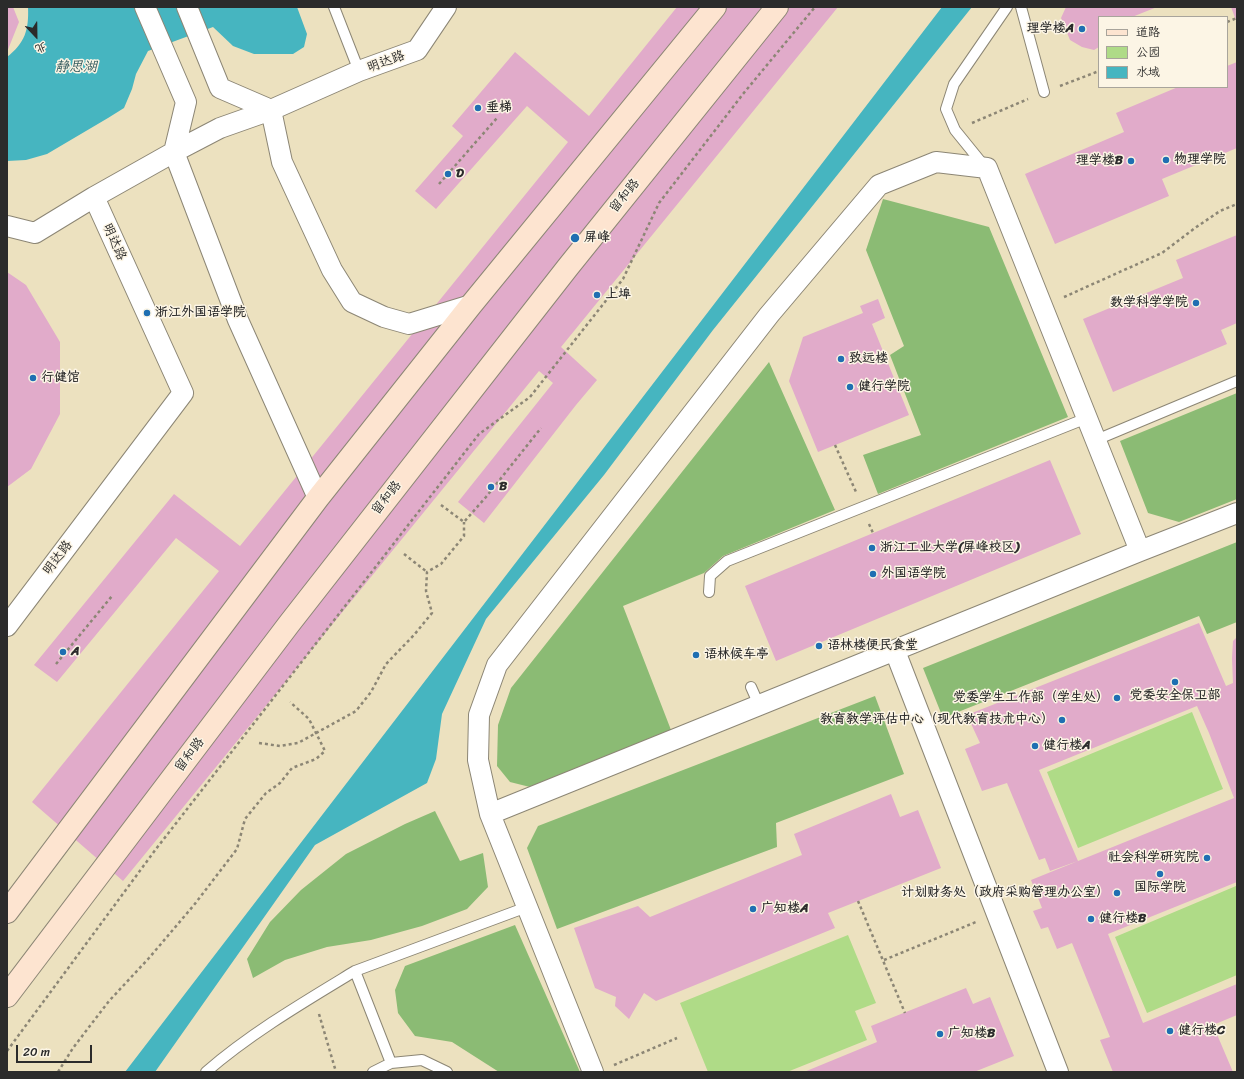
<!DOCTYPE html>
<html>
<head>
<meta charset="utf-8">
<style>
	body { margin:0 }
	#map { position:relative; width:1244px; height:1079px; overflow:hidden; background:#ece1bf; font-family:Sriracha,"LXGW WenKai TC",sans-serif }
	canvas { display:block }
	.frame { position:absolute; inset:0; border:8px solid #2b2b2b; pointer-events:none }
	.legend { position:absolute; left:1098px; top:16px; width:130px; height:72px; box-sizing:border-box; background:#fcf5e5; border:1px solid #a8a49b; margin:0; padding:5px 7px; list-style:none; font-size:12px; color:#2b2b2b }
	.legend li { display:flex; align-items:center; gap:8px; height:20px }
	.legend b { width:20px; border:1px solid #a8a49b }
	.north { position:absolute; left:16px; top:16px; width:40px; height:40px; -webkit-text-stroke:3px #fcf5e5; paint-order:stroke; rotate:158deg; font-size:11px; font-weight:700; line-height:16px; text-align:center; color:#2b2b2b }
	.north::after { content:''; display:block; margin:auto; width:14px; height:18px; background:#2b2b2b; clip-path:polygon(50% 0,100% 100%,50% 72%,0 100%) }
	.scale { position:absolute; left:16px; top:1045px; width:76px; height:18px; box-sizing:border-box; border:2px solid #2b2b2b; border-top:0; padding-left:5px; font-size:12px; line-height:14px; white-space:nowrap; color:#2b2b2b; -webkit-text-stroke:3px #fcf5e5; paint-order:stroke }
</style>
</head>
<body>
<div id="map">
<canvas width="1244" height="1079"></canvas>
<div class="frame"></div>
<ul class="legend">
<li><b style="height:5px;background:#fde4d0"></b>道路</li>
<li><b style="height:11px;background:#afdb87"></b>公园</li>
<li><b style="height:11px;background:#46b5c0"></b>水域</li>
</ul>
<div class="north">北</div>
<div class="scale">20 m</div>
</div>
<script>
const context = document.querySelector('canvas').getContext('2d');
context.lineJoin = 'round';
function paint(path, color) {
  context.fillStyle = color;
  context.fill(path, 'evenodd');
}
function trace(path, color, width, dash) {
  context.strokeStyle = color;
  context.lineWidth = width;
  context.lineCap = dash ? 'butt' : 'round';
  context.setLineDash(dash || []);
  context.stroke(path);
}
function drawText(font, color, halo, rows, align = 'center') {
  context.font = font + ' Sriracha,"LXGW WenKai TC",sans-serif';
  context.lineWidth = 3;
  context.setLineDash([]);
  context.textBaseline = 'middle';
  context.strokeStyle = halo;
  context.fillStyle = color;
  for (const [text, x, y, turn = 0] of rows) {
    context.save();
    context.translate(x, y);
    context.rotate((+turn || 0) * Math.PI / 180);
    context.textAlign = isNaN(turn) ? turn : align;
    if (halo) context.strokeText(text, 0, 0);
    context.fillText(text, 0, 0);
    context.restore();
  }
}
const green = new Path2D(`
	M1192,712L1223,789L1078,848L1047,772Z
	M1236,886L1237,975L1147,1013L1115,937Z
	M848,935L876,1003L855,1011L867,1040L787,1072H708L680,1003Z`);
const forest = new Path2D(`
	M883,199L989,227L1068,417L878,494L863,455L921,435L890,355L904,346L866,250Z
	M769,362L835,510L723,556L704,573L623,606L671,730L534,788L510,782L497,766L498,725L511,688Z
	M1237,393V499L1179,522L1148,513L1120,441Z
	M1237,542V622L1207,634L1199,616L943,718L923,668Z
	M875,696L904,774L776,823L777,847L557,929L527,848L538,826Z
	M435,811L460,861L483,853L488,887L467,909L422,926L371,940L327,947L285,960L253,978L247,959L270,922L301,890L346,854L405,824Z
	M515,925L580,1072H499L452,1042L415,1036L398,1013L395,990L405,966Z`);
const water = new Path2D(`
	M28,7H297L307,34L304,47L293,54H254L233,46L213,27L148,51L136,74L132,89L124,108L108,118L47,154L26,160L7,161V57C25,43 29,30 28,7Z
	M942,7H972L713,330L604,475L486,619L442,714L436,759L427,783L315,845L155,1072H125Z`);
const building = new Path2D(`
	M7,7H13L19,22L7,52Z
	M677,7H838L561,347L597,380L576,405L484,523L458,502L553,383L539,371L123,881L32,802L219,571L176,538L57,682L34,665L174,494L240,546L568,142L527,106L436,209L415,191L463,136L452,126L515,52L589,116Z
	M1066,7H1157L1132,17H1099V47L1094,50L1082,47L1070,40L1061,18Z
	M1231,7H1237V23Z
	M1237,62V148L1162,179L1169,196L1055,244L1025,174L1124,132L1116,113L1178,87H1227V66Z
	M1237,235V323L1221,330L1227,344L1113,392L1083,319L1183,278L1176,260Z
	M7,272L26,285L60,342V414L31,469L7,487Z
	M878,299L885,318L872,324L909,415L818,452L789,381L803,337L863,313L860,306Z
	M1050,460L1081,534L776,661L745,586Z
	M1199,623L1226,686L1233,683L1232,658L1233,641L1237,637V882L1108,934L1143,1023L1237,984V1015L1213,1025L1233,1072H1113L1100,1040L1110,1037L1072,943L1057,949L1048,927L1041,929L1033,911L1042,908L1031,880L1234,798L1209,733L1197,706L1039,770L1078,861L1050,871L1045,858L1039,860L1007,783L982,791L965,749L980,743L967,715Z
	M891,794L900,817L918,810L941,868L828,913L835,928L656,1001L644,993L629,1019L615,1006L616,997L595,988L574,928L638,906L650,917L802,855L794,834Z
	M966,988L973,1004L990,997L1014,1056L974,1072H804L877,1042L871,1026Z`);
const path = new Path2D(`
	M1227,22L1237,18
	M1060,86L1099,71
	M972,123L1028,99
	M439,184L497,118
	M1064,297L1162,253L1195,228L1220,211L1237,204
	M835,445L856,492
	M441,505L464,522L486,497L541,428
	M869,524L873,533
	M404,554L427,572
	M56,664L112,596
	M259,743L280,746L298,743L356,711L371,692L386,664L414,635L432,613L426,591L427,572L441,564L464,536V522
	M858,901L905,1013
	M884,960L976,922
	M319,1014L336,1072
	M7,1051L156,849L479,434L530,397L623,279L659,203L743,94L815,7
	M614,1065L677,1038
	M58,1072L73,1048L109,1001L149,958L194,905L237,849L245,819L266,793L280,783L292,768L316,759L325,751L309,719L290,702`);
const service = new Path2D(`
	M334,7L359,71
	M1021,7L1044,92
	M985,167L955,130L946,109L954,84L1007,7
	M1096,440L1237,381
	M709,592L710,576L727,561L1087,418
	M751,687L759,705
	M391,1063L355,971L527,907
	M206,1072C251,1033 304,1002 355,971
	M373,1072L391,1063L422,1060L447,1072`);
const minor = new Path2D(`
	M145,7L186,102L174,152L238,320L318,498
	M187,7L220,88L271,110L282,162L332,270L352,302L384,317L409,324L471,305
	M7,226L35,233L94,197L174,152L220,128L271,110L359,71L417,50L446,7
	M7,626L183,393L94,197
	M895,651L1058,1072
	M490,814L1140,551L1237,513
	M593,1072L490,814L478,760L479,715L497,665L769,315L879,185L936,162L987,168L1140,551`);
const secondary = new Path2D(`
	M7,912L318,498L471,305L715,7
	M7,996L289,624L568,267L777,7`);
const markers = [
	[1082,29,4,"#1f6fb2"],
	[478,108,4,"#1f6fb2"],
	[1166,160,4,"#1f6fb2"],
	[1131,161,4,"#1f6fb2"],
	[448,174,4,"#1f6fb2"],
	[575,238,5,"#1f6fb2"],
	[597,295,4,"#1f6fb2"],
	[1196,303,4,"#1f6fb2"],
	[147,313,4,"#1f6fb2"],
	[841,359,4,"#1f6fb2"],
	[33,378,4,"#1f6fb2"],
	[850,387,4,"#1f6fb2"],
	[491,487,4,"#1f6fb2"],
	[872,548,4,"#1f6fb2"],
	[873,574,4,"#1f6fb2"],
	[819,646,4,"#1f6fb2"],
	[63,652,4,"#1f6fb2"],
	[696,655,4,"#1f6fb2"],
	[1175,682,4,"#1f6fb2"],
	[1117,698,4,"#1f6fb2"],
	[1062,720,4,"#1f6fb2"],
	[1035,746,4,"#1f6fb2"],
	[1207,858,4,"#1f6fb2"],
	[1160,874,4,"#1f6fb2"],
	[1117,893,4,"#1f6fb2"],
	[753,909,4,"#1f6fb2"],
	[1091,919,4,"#1f6fb2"],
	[1170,1031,4,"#1f6fb2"],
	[940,1034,4,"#1f6fb2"]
];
const poiNames = [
	["理学楼A",1074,29,"right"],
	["垂梯",486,108],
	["物理学院",1174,160],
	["理学楼B",1123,161,"right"],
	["D",456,174],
	["屏峰",584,238],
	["上埠",605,295],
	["数学科学学院",1188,303,"right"],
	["浙江外国语学院",155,313],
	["致远楼",849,359],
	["行健馆",41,378],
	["健行学院",858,387],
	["B",499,487],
	["浙江工业大学(屏峰校区)",880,548],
	["外国语学院",881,574],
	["语林楼便民食堂",827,646],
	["A",71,652],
	["语林候车亭",704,655],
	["党委安全保卫部",1175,696,"center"],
	["党委学生工作部（学生处）",1109,698,"right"],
	["教育教学评估中心（现代教育技术中心）",1054,720,"right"],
	["健行楼A",1043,746],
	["社会科学研究院",1199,858,"right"],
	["国际学院",1160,888,"center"],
	["计划财务处（政府采购管理办公室）",1109,893,"right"],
	["广知楼A",761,909],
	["健行楼B",1099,919],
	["健行楼C",1178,1031],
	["广知楼B",948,1034]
];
const streetNames = [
	["明达路",386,62,-20],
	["留和路",625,196,-51],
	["明达路",114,242,66],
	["留和路",387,498,-52],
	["明达路",58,558,-53],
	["留和路",190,755,-53]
];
const waterNames = [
	["静思湖",76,67]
];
paint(green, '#afdb87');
paint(forest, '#8bbb74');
paint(water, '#46b5c0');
paint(building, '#e1abca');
trace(service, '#8c8675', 12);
trace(minor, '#8c8675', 22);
trace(secondary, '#8c8675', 24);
trace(path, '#8c8675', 2.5, [3, 3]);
trace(service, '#fff', 10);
trace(minor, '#fff', 20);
trace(secondary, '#fde4d0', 22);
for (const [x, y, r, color] of markers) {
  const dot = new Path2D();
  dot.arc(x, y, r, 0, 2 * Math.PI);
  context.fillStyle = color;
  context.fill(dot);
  trace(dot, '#fcf5e5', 1.5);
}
drawText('bold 13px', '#2b2b2b', '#fcf5e5', poiNames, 'left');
drawText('13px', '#2b2b2b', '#fcf5e5', streetNames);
drawText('italic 14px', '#345b5f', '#fcf5e5', waterNames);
</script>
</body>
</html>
